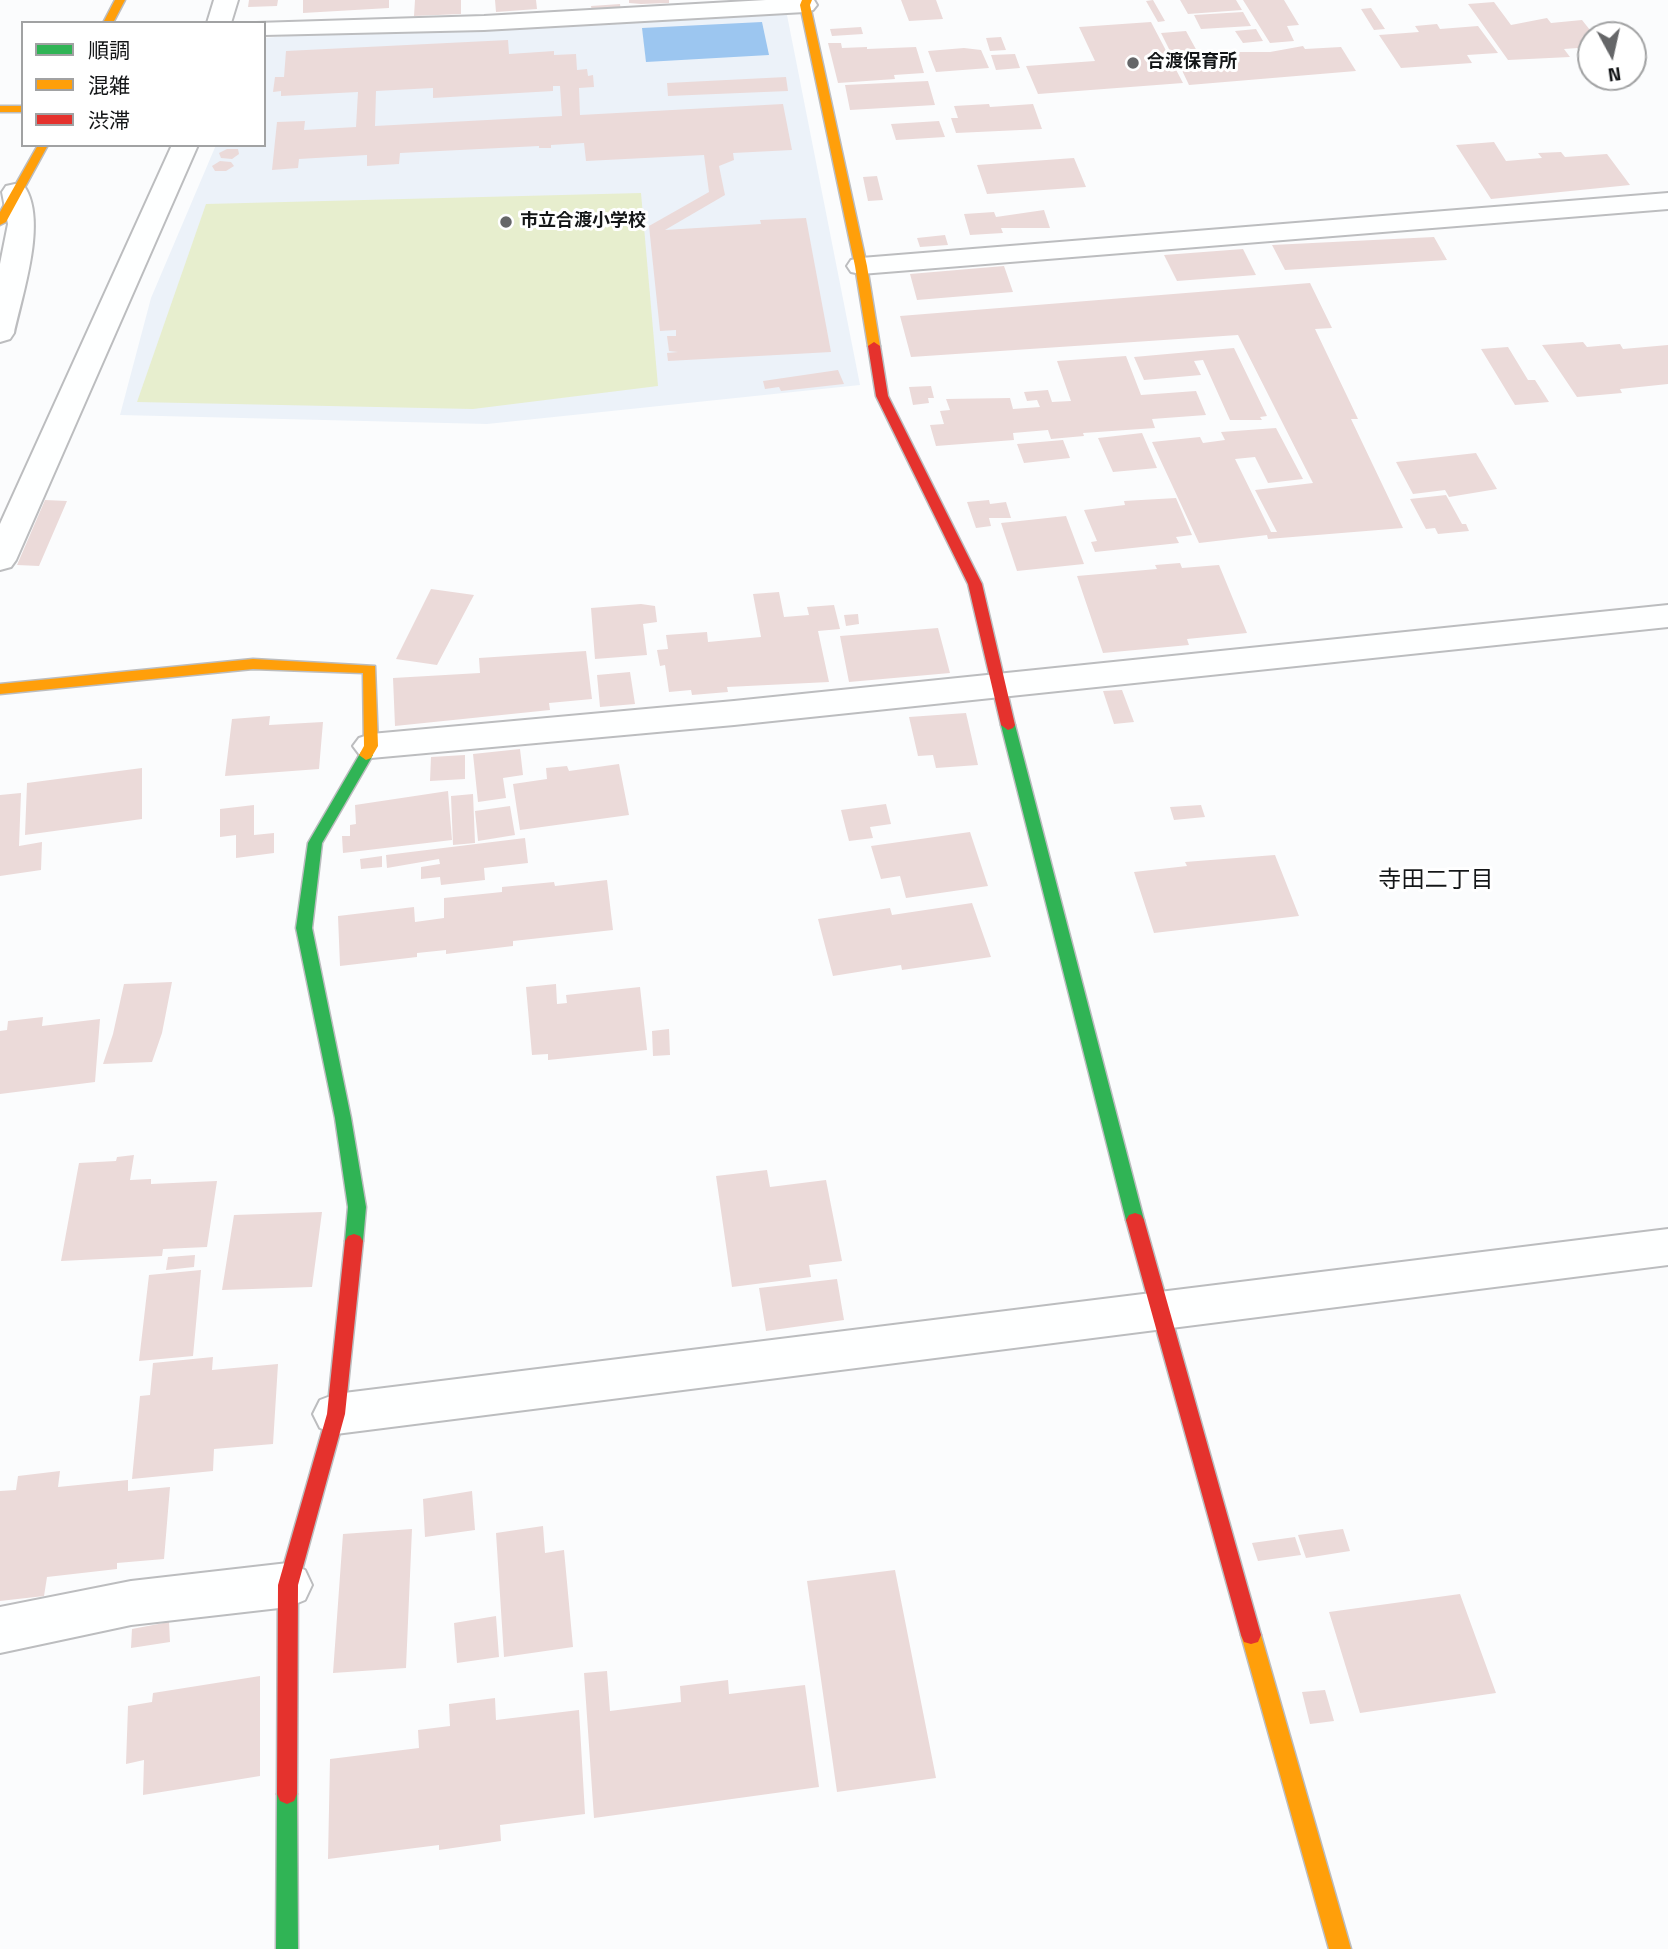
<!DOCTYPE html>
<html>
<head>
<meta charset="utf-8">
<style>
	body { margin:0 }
	#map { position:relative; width:1668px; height:1949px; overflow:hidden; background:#fbfcfd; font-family:"Titillium Web","Noto Sans JP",sans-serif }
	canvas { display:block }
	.legend { position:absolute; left:21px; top:21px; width:245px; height:126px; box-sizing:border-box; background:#fff; border:2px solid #a1a2a3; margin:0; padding:9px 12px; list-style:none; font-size:21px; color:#141618 }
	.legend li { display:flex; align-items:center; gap:14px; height:35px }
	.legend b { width:35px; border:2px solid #a1a2a3 }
	.north { position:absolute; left:1577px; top:21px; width:70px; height:70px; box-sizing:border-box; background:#fff; border:2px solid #a1a2a3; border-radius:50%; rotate:172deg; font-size:19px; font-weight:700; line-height:28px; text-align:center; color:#141618 }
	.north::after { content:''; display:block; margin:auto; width:24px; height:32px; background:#656668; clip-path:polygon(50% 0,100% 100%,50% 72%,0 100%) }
</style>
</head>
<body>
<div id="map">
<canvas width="1668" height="1949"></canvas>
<ul class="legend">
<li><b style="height:9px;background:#30b455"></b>順調</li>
<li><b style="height:9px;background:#ff9f0a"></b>混雑</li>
<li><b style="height:9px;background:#e5322d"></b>渋滞</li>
</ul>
<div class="north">N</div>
</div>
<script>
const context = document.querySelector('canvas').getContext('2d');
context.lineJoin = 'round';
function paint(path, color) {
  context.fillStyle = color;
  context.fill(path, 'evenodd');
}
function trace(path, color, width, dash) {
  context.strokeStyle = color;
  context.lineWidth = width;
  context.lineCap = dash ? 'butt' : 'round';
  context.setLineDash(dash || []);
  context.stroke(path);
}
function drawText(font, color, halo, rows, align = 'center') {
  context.font = font + ' "Titillium Web","Noto Sans JP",sans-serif';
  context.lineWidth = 6;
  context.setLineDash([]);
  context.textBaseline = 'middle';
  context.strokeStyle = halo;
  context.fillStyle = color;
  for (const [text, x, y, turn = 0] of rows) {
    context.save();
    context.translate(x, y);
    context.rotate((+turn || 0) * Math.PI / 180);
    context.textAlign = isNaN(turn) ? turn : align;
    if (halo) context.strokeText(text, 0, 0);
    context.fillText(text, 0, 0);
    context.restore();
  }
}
const built = new Path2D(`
	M786,10L860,385L487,424L120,415L151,298L216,145H264V38L366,29L445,31Z`);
const green = new Path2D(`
	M641,193L658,386L473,409L137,402L206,204Z`);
const water = new Path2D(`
	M762,22L769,55L646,62L642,28Z`);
const building = new Path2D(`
	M249,0H278L277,6L248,7Z
	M303,0H389V8L303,13Z
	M415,0H461V14L414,16Z
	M495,0H536L537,9L496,12Z
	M629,0H669V3L641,4L629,3Z
	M901,0H936L943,19L909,21Z
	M1153,0L1165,21L1158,22L1146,1Z
	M1180,0H1236L1242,10L1188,14Z
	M1243,0H1284L1299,25L1287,26L1294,41L1270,43Z
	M1494,2L1511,25L1547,18L1551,23L1582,20L1594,35H1591V47L1564,49L1570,57L1508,60L1468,4Z
	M620,4L621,12L592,13L591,6Z
	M1371,8L1385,29L1374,30L1361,9Z
	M1243,12L1251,26L1201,29L1194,15Z
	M1151,22L1183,83L1038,94L1026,66L1095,61L1079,27Z
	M1437,24L1440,29L1478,26L1498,53L1467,55L1472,63L1401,68L1379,35L1419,32L1415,26Z
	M861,27L863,34L832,36L830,29Z
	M1256,29L1263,41L1243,43L1235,31Z
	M1186,31L1198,53L1172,55L1161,33Z
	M1001,37L1006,50L990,51L986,38Z
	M508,40L509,54L554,51V55L576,54L577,70L587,69L588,76L593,75L594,87L579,88L580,115L783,104L792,150L733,153L734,160L719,166L725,195L665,230L761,224L760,220L806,218L831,352L668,361L667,353L678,352L669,351L667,336H676V330L660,331L649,226L709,192L704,155L586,161L584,143L551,145V148H539V146L400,153L399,164L367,166V155L299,159L298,168L272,170L277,122L305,121L304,130L356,127L358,92L281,96V91L273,92L275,77H284L286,51ZM553,86H560L562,116L375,126L376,91L433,88V98L553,91Z
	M828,43H841L842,48L867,47V49L916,47L924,73L894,75L895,79L838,83Z
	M1303,46L1305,49L1341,47L1356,71L1189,85L1177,60L1207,55L1205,52H1270Z
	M964,48L981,50L989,68L936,72L928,51Z
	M1015,54L1020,68L996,70L991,55Z
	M786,77L788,91L668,96L667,83Z
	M928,81L935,105L850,110L845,85Z
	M989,104L990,107L1033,104L1042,129L956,133L951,118H958L954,106Z
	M939,121L945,137L896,140L891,124Z
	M1494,142L1506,161L1542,158L1538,153L1561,152L1565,157L1607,154L1630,185L1491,199L1456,145Z
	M227,149H238L239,154L232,159L221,158L219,153Z
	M1074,158L1086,187L987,194L977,165Z
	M220,161L231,162L234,166L226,171H215L212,166Z
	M877,176L883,200L868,201L863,177Z
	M1044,210L1050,228H1001L1003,233L970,235L964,214L994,212L996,217Z
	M945,235L948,245L920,247L917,238Z
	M1434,237L1447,260L1285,270L1272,245Z
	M1243,249L1256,275L1177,281L1164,255Z
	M1004,266L1013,292L917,300L910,274Z
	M1310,283L1332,328L1315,329L1358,419H1351L1403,528L1268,539L1267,535L1199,543L1152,442L1200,437L1203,443L1225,440L1221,432L1276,428L1303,479L1268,483L1255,457L1235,459L1271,532H1277L1255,490L1313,483L1238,335L911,357L900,316Z
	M1583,342L1587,347L1620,344L1623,349L1668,345V384L1620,389L1622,393L1577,397L1542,345Z
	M1508,347L1528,380H1535L1549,402L1515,405L1481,349Z
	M1234,348L1267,416L1260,417L1262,420H1230L1203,360L1194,361L1201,375L1144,380L1134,357Z
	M1126,356L1141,395L1196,391L1206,415L1152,419L1155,428L1083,433L1084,436L1051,439L1048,430L1013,433L1014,440L936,446L930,425L944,424L940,411L950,410L946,399L1010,398L1013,409L1040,407L1037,400L1027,401L1024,392L1048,390L1052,402L1071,401L1057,361Z
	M838,370L844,384L781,391L779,387L765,389L763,381Z
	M931,386L934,398H928L929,403L913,405L909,387Z
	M1142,433L1157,468L1113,472L1098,438Z
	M1063,440L1070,458L1024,463L1017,444Z
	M1476,453L1497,489L1449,497L1445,490L1413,494L1396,462Z
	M1446,495L1462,524H1466L1469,531L1438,534L1435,528L1426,529L1410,499Z
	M1176,498L1192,535L1176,537L1179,543L1095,552L1091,542L1097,541L1084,510L1125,505L1124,501Z
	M45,500L67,501L39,566L17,565Z
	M989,500L990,504L1006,502L1011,518H989L991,526L976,528L967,502Z
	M1066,516L1084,564L1017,571L1001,523Z
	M1180,563L1182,568L1219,565L1247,633L1187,639L1189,645L1103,653L1077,576L1157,569L1155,565Z
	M431,589L474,595L437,665L396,659Z
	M779,592L784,617L809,615L807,607L834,605L840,629L818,631L829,682L727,687L728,692L692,695L691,690L669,692L665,665L660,666L657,650L668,649L666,635L707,632L708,642L761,637L753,594Z
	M641,604L655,606L657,622L643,624L647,655L595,659L591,608Z
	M858,614L859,624L846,626L844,615Z
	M938,628L950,673L849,682L840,636Z
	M586,651L592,699L549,703L550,710L395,726L393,678L480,673L479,658Z
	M630,672L635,704L600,707L597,675Z
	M1122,690L1134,722L1114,724L1103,691Z
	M966,713L978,765L936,768L933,755L918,756L909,717Z
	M270,716L269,725L323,722L319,769L225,776L232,719Z
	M520,749L523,775L503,778L506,798L478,802L473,754Z
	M465,755V779L430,781L431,757Z
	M619,764L629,815L520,830L513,784L547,779L546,768L567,766L569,771Z
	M142,768V819L25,835L27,783Z
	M448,791L452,840L343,853L342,836H350V825L356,824L355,805Z
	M21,793L19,846L42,842L41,870L0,876V795Z
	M473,794L475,843L453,845L451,796Z
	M886,804L891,824L870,827L873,838L849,841L841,810Z
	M254,805V835L274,833V853L236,858V835L220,837V809Z
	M1201,805L1205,817L1174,820L1170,807Z
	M510,806L515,835L478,841L475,811Z
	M970,832L988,886L906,898L900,876L881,879L871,846Z
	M525,838L528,863L484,868L485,880L441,885L440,877L421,879V867L440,864L439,859L387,868L386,855Z
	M1275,855L1299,916L1154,933L1134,872L1187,866L1185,862Z
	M382,856V867L361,869L360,859Z
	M607,880L613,930L513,941V946L446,954V950L417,953V957L340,966L338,916L414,907L415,922L444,918V898L502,892V887L554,882L555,886Z
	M972,903L991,957L902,970L901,965L833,976L818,919L890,908L892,915Z
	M172,982L162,1033L152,1062L103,1064L113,1034L124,984Z
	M556,984L557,1004L567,1003L566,995L640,987L647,1050L548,1060V1054L532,1055L526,987Z
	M43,1017L42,1026L100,1019L95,1082L0,1094V1031L7,1030L8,1021Z
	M669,1029L670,1055L653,1056L652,1031Z
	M134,1155L130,1180L151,1179V1184L217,1181L207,1247L163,1249L162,1256L61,1261L79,1163L116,1161L117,1157Z
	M767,1170L770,1187L826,1180L842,1261L809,1265L811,1277L732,1287L716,1176Z
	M322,1212L312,1287L222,1290L234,1215Z
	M195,1255L194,1267L166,1270L168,1257Z
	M201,1270L193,1356L139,1361L149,1275Z
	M837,1279L844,1320L766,1331L759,1288Z
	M213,1357L212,1370L278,1364L273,1444L214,1449L213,1471L132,1479L140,1396L150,1395L153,1363Z
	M60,1471L58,1487L128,1480V1491L170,1487L164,1559L117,1563V1569L47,1577L44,1596L0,1601V1491L16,1490L18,1476Z
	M472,1491L475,1530L425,1537L423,1499Z
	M543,1526L545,1553L564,1550L573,1647L504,1657L496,1533Z
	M412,1529L406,1668L333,1673L343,1534Z
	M1343,1529L1350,1551L1306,1558L1298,1535Z
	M1295,1537L1301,1555L1258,1561L1252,1543Z
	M895,1570L936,1778L837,1792L807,1581Z
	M1460,1594L1496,1693L1360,1713L1329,1612Z
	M496,1616L499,1657L457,1663L454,1623Z
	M169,1622L170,1642L131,1648L132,1629Z
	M607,1671L610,1711L681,1702L680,1686L728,1680L729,1694L805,1685L819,1787L594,1818L584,1673Z
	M260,1676V1776L143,1795L144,1760L126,1764L128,1706L152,1702L153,1693Z
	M1325,1690L1334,1721L1310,1724L1302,1692Z
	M495,1698L496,1720L579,1710L585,1814L500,1825L501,1841L439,1850V1845L328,1859L330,1759L419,1748L418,1730L450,1726L449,1704Z`);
const street = new Path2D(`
	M214,0H238L231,23H207Z
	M766,0H814L817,5L813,10L805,12L484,30L264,35V23H256L484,16Z
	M172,145H198L16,560L11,567L0,570V524Z
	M15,184L24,186C48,220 22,295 14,333L10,339L0,342V264L8,224L2,192L6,186Z
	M1668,193V209L861,274L851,272L847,266L851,260L861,258Z
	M1668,605V627L734,725L371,758L359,754L353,746L359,738L371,734L734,701Z
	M1668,1229V1265L336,1434L320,1428L313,1414L320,1400L336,1394Z
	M288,1563L305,1570L312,1585L305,1600L288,1607L131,1625L0,1653V1607L131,1581Z`);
const fast = new Path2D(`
	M1008,720L1015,725L1144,1220L1141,1225L1135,1227L1129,1225L1126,1220L1001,725Z
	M366,750L373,755L322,843L312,928L351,1118L366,1207L363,1241L360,1246L354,1248L348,1246L345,1241L348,1207L335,1118L296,928L308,843L361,752Z
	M287,1784L294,1787L297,1794L298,1949H276L277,1794L280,1787Z`);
const slow = new Path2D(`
	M115,0H125L113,23H103Z
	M802,0H812L810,5L867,266L880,346L874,350L868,346L855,266L800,5Z
	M0,106H23V112H0Z
	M38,145H48L6,222L0,225V212Z
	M253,659L375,666L378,746L371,758L366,760L359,755L364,746L363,673L253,669L0,694V684Z
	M1251,1626L1258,1628L1261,1635L1351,1949H1329L1241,1635L1244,1628Z`);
const jam = new Path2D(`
	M874,342L880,346L888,396L982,584L1015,725L1013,728L1008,730L1001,725L968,584L876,396L868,346Z
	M1135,1213L1141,1215L1144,1220L1261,1635L1258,1642L1251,1644L1244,1642L1241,1635L1126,1220L1129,1215Z
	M354,1234L360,1236L363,1241L345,1414L298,1585L297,1794L294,1801L287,1804L280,1801L277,1794L278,1585L327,1414L345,1241L348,1236Z`);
const markers = [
	[1133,63,7,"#656668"],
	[506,222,7,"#656668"]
];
const farPoinames = [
	["合渡保育所",1147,63],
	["市立合渡小学校",520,222]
];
const neighbourhoodNames = [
	["寺田二丁目",1436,881]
];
paint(built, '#ecf2f9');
paint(green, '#e7eece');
paint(water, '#9cc6f0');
paint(building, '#ebdad9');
trace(street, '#bcbdbf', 4);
trace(fast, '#bcbdbf', 3);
trace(slow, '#bcbdbf', 3);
trace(jam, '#bcbdbf', 3);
paint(street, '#feffff');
paint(fast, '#30b455');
paint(slow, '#ff9f0a');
paint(jam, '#e5322d');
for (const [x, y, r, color] of markers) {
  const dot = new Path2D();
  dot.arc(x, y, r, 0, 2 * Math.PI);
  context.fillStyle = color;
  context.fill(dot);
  trace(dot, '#fff', 2.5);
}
drawText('bold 18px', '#141618', '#fff', farPoinames, 'left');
drawText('23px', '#141618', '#fff', neighbourhoodNames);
</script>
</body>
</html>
